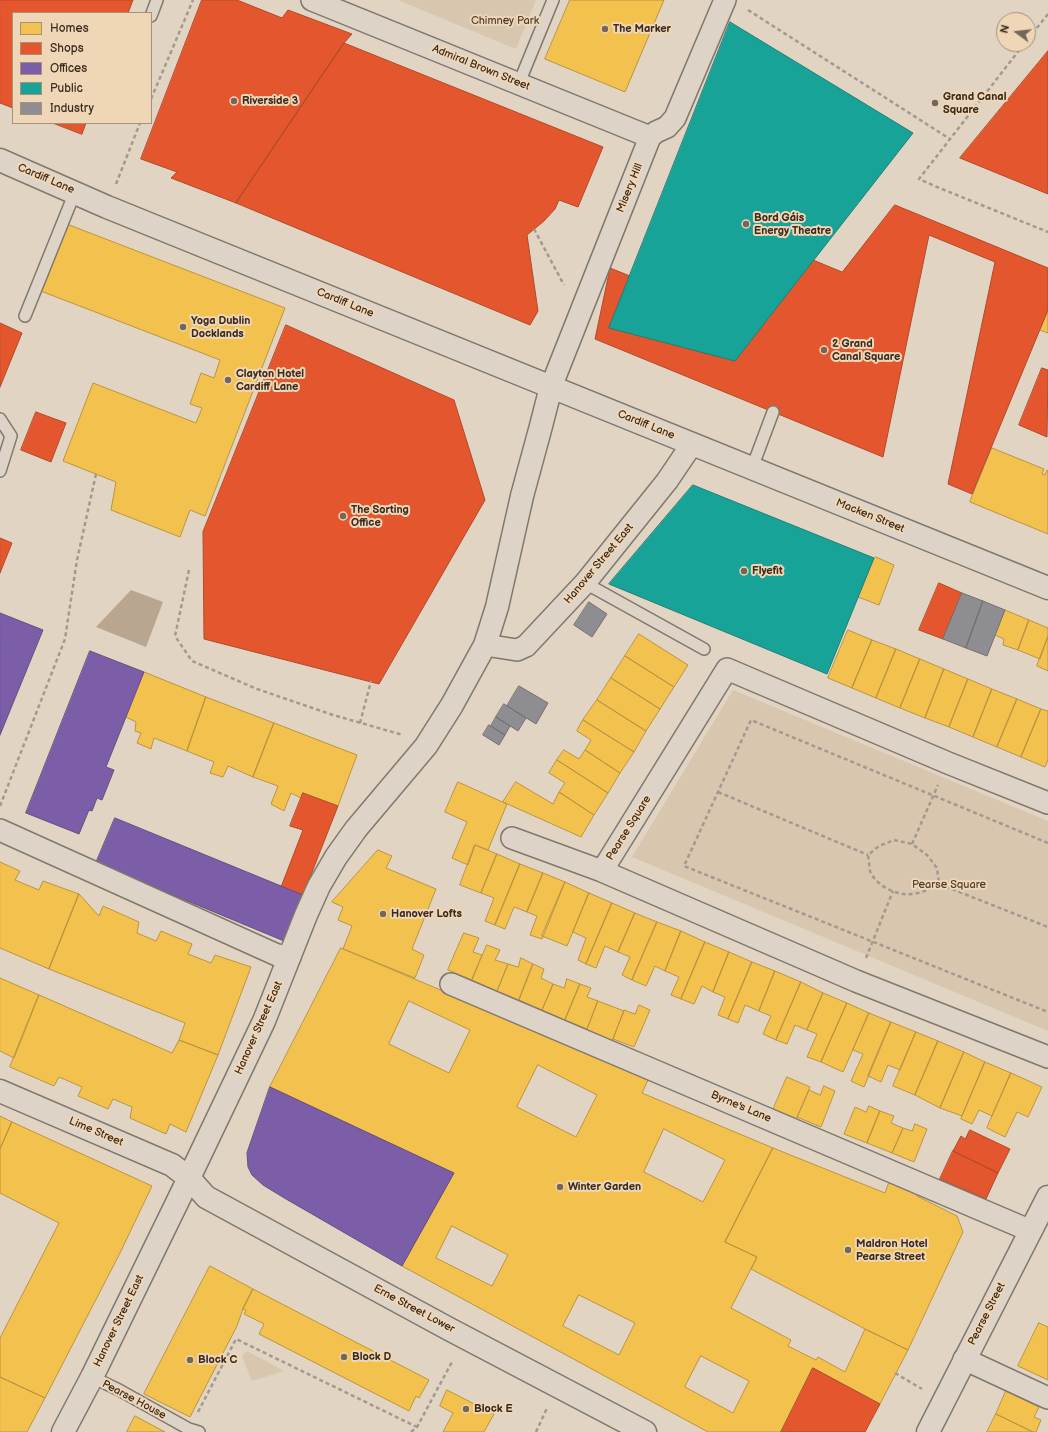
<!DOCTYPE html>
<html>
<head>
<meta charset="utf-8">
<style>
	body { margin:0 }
	#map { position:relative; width:1048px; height:1432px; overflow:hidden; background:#e1d4c3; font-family:"Balsamiq Sans",sans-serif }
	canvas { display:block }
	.legend { position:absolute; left:12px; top:12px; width:140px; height:112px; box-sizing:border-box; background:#eed6b6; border:1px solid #a69179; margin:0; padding:5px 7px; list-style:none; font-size:12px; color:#3b2a1e }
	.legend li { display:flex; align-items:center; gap:8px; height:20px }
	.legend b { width:20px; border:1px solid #a69179 }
	.north { position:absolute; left:996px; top:12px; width:40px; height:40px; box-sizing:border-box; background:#eed6b6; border:1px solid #a69179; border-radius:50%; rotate:285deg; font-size:11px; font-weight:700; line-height:16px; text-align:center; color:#3b2a1e }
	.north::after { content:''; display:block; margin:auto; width:14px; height:18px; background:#756658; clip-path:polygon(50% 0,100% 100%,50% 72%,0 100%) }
</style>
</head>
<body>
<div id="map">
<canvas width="1048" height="1432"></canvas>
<ul class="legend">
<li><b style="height:11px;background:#f2c14e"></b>Homes</li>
<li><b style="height:11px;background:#e4572e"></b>Shops</li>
<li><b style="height:11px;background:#7b5ea7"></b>Offices</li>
<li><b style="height:11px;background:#17a398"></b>Public</li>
<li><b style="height:11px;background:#8d8d92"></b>Industry</li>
</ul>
<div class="north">N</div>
</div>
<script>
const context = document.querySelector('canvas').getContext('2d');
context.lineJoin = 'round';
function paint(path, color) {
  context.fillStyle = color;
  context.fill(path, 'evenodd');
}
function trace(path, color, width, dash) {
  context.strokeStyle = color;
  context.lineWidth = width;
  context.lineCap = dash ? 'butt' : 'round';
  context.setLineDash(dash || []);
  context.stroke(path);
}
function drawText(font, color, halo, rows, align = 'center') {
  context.font = font + ' "Balsamiq Sans",sans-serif';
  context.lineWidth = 4;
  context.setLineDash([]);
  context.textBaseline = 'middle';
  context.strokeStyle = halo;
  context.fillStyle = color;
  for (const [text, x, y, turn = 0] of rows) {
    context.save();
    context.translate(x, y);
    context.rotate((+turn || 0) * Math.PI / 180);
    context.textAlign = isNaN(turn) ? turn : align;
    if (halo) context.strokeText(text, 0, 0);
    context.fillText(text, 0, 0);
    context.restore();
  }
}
const green = new Path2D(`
	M398,0H536L516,49Z
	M733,690L1048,821V1031L632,857Z
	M247,1351L284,1371L252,1381L242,1356Z`);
const water = new Path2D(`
	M131,590L163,602L146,647L96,627Z`);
const homes = new Path2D(`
	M570,0H664L625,92L545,59Z
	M64,223L285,308L205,516L190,510L180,537L111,510L116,482L63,461L93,383L196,423L202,408L190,404L201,373L214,378L220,360L38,290Z
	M1048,310V333L1040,330Z
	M992,448L1044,469L1042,474L1045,475L1047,470L1048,471V534L970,502Z
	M876,557L894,565L879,605L858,597L874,558Z
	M1005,610L1029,620L1018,650L1003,645L1004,639L995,635Z
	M1029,620L1048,628V636L1040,659L1018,650Z
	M848,630L872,640L852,688L828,678Z
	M639,634L688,665L674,687L625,656Z
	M1048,636V671L1037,666Z
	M872,640L896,649L876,698L852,688Z
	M896,649L920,659L900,708L876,698Z
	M625,656L674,687L660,709L611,678Z
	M920,659L944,669L925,718L900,708Z
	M944,669L968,679L949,727L925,718Z
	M144,672L206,697L187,751L154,738L151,749L137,743L141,733L135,731L136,722L126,717Z
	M611,678L660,709L646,731L597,700Z
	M968,679L992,689L973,737L949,727Z
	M992,689L1017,699L997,747L973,737Z
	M206,697L274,723L253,777L228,766L223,777L210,773L214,762L187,751Z
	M1017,699L1041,709L1021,757L997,747Z
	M597,700L646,731L634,752L583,720Z
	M1041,709L1048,711V760L1045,767L1021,757Z
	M583,720L634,752L620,773L585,750L591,740L577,731Z
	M274,723L357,755L338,806L303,793L301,798L291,793L284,811L271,804L278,786L253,777Z
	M564,750L579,759L585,750L620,773L608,793L557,760Z
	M557,760L608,793L594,815L559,792L565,783L549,773Z
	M458,782L507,804L488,850L475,845L468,865L452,858L467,822L445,812Z
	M516,782L553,804L559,792L594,815L581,837L503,802Z
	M475,845L497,854L481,893L460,885Z
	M378,850L392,856L386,868L436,889L412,949L424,955L415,978L343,949L352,926L338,920L343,907L332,902Z
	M497,854L520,864L495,925L485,921L494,898L481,893Z
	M0,862L20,871L15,880L39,890L43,881L79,894L49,969L0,948Z
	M520,864L543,873L527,912L514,907L505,929L495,925Z
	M543,873L565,882L542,939L530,935L537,916L527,912Z
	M565,882L589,893L567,946L542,936Z
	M589,893L612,903L586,964L578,960L586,938L573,932Z
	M79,894L99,916L103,906L139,922L137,933L156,941L161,931L192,944L188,954L211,963L215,955L251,967L218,1055L179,1040L185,1023L49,969Z
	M612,903L635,913L618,952L605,946L596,968L586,964Z
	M635,913L657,922L632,980L622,975L630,957L618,952Z
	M657,922L681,931L665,971L655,966L646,986L632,980Z
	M681,931L705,942L681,999L671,995L679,977L665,971Z
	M464,933L479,938L473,952L482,955L472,980L448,970Z
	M705,942L729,952L713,992L702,986L694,1004L681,999Z
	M487,945L500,950L495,960L508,964L497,991L472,980Z
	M341,948L649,1078L642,1093L773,1148L725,1242L757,1257L731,1308L791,1340L788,1346L816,1360L818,1357L845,1372L865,1329L908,1350L880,1404L813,1368L781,1432H708L402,1266L454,1173L270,1087ZM409,1001L470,1030L449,1073L389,1044ZM538,1065L597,1095L576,1137L517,1107ZM664,1129L725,1160L703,1202L644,1172ZM452,1226L508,1255L492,1286L436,1258ZM579,1295L635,1323L619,1355L563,1326ZM701,1356L749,1381L733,1413L685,1387Z
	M729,952L752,962L728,1019L718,1015L725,997L713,992Z
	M521,958L533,964L519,1000L497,991L508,964L518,967Z
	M752,962L775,971L759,1011L745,1005L738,1023L728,1019Z
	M533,964L544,969L541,978L553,984L542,1010L519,1000Z
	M775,971L801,982L776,1040L763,1034L771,1016L759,1011Z
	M0,978L39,995L14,1058L0,1051Z
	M567,979L580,984L565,1020L542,1010L553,984L564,988Z
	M801,982L823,993L807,1030L795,1025L787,1044L776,1040Z
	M580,984L591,988L587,997L598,1001L587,1029L565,1020Z
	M823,993L847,1003L821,1062L807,1057L817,1034L807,1030Z
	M39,995L172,1053L179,1040L218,1055L186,1132L170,1124L166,1134L130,1118L132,1107L113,1099L108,1109L78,1096L82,1087L59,1077L54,1086L10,1067Z
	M598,1001L624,1011L611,1043L586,1033Z
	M847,1003L869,1013L843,1072L821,1062Z
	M639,1005L650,1010L634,1047L613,1039L624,1010L635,1014Z
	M869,1013L891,1022L864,1087L851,1081L863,1054L853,1050Z
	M891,1022L916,1032L900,1070L888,1065L881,1082L868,1076Z
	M916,1032L938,1041L915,1095L893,1086Z
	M938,1041L964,1052L940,1108L915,1095Z
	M964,1052L985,1062L962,1116L940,1108Z
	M985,1062L1011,1073L992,1116L979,1110L972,1124L961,1119Z
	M1011,1073L1042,1087L1028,1117L1017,1112L1005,1137L987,1128Z
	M787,1077L810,1087L796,1120L773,1110Z
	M824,1086L835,1091L821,1127L797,1117L809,1090L820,1095Z
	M869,1106L880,1111L867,1143L844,1134L855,1107L866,1112Z
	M880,1111L894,1116L891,1123L903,1128L892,1153L867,1143Z
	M0,1116L12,1122L0,1149Z
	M12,1122L152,1186L120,1253L45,1398L0,1377V1338L59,1223L0,1193V1149Z
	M915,1124L927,1129L914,1162L892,1153L903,1128L912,1131Z
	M773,1148L885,1193L890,1179L919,1192L917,1196L957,1216L963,1232L908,1350L865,1329L751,1269L757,1257L725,1242Z
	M210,1266L253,1289L243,1309L237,1326L190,1417L144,1394Z
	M253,1289L429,1380L419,1398L416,1396L409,1411L259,1334L264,1324L244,1314L246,1310L243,1309Z
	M1039,1323L1048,1327V1380L1018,1366Z
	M0,1377L45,1398L27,1432H0Z
	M447,1390L494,1414L484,1432H443L453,1413L440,1406Z
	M1006,1391L1039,1407L1034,1417L1041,1420L1036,1432H1033L996,1414Z
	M996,1414L1033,1432H987Z
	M135,1416L165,1432H127Z`);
const shops = new Path2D(`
	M0,0H133L128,13H13V108L0,103Z
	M202,0H237L282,18L288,10L352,34L344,43L236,203L171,178L177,172L141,159Z
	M344,43L603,147L578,207L559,200L555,209L544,221L527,235L538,311L530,325L236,203Z
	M1048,51V194L960,158Z
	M53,123H86L82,134Z
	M895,205L1048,268V310L972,494L948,484L995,262L929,235L883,457L595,339L610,268L630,276L609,328L735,361L813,260L842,272Z
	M0,323L22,333L0,387Z
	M286,325L454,400L485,500L379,684L204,639L203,532Z
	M1042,368L1048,370L1047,437L1019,425Z
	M36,412L66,423L51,462L21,450Z
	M0,538L12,543L0,573Z
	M939,583L962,593L943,639L919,630Z
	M303,793L338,806L303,895L281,887L303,830L290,826Z
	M970,1130L1010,1149L998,1173L953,1151L961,1136L965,1139Z
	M953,1151L998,1173L986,1199L940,1179Z
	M813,1368L880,1404L865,1432H781Z`);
const offices = new Path2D(`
	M0,613L43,630L0,735Z
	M90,651L144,672L106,767L114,770L102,800L97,798L92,811L89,810L79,834L26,813Z
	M115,818L303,895L284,941L96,863Z
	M270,1087L454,1173L402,1266L286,1199L263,1185L252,1175L248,1167L247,1153Z`);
const public = new Path2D(`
	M730,22L913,133L735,361L609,328Z
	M693,485L874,558L827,674L609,584Z`);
const industry = new Path2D(`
	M962,593L983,601L966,648L943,639Z
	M983,601L1005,610L987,656L966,648Z
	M589,602L607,614L592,637L574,625Z
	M519,686L548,703L536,724L507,706Z
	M504,704L526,718L518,731L496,717Z
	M496,717L510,726L505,735L491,726Z
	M489,725L505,735L499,745L483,735Z`);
const path = new Path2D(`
	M748,10L950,139
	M1028,39L1048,14
	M1024,44L919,179L937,187L1048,232
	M151,99L193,0
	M116,184L140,123
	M534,229L564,285
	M189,570L175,636L192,661L257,689L333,715L403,735
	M360,723L371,681
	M718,792L868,855
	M0,806L65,639L77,560L96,474
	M894,840L912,844L927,855L937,868L939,884C930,889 922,893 912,894C897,896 876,886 870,871C869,866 869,860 868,855L879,846Z
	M1048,843L751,720L684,866L1048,1012
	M912,844L938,785
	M939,884L1048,927
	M866,958L893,891
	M895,1373L922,1389
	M198,1412L236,1339L417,1427
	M411,1432L417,1427L453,1360
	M536,1432L547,1408`);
const lane = new Path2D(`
	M151,16L157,0
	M519,83L553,0
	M25,316L75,192
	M0,419L11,436L0,471
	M752,468L773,412
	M585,583L704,649
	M92,1377L119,1390L189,1429L199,1432`);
const street = new Path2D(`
	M312,0L650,137
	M551,387L650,137L656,132L667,127L675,118L725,0
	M485,645L517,650L526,646L585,583L667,481L692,444
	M0,830L277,955L290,957
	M512,838L602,871L856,981L1048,1057
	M602,871L727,669L948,763L1048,803
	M451,984L1031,1231
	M964,1359L1048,1398`);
const secondary = new Path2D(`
	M0,160L107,207L1048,588
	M0,1091L172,1165L189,1178L206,1197L449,1329L645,1432
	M63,1432L92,1377L189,1178L264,1021L306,915L319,886L336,857L356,829L426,746L452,705L485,645L497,607L522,496L541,426L551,387
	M928,1432L1048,1197`);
const markers = [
	[605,29,4,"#756658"],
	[234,101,4,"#756658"],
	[935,103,4,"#756658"],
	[746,224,4,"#756658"],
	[183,327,4,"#756658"],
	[824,350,4,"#756658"],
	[228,380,4,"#756658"],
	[343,516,4,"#756658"],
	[744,571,4,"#756658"],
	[383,914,4,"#756658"],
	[560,1187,4,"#756658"],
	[848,1250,4,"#756658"],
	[344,1357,4,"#756658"],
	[190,1360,4,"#756658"],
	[466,1409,4,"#756658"]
];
const parkNames = [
	["Chimney Park",505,21],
	["Pearse Square",949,885]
];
const poiNames = [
	["The Marker",613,29],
	["Grand Canal",943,97],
	["Square",943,110],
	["Riverside 3",242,101],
	["Bord Gáis",754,218],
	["Energy Theatre",754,231],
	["Yoga Dublin",191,321],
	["Docklands",191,334],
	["2 Grand",832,344],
	["Canal Square",832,357],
	["Clayton Hotel",236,374],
	["Cardiff Lane",236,387],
	["The Sorting",351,510],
	["Office",351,523],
	["Flyefit",752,571],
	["Hanover Lofts",391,914],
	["Winter Garden",568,1187],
	["Maldron Hotel",856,1244],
	["Pearse Street",856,1257],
	["Block D",352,1357],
	["Block C",198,1360],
	["Block E",474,1409]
];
const streetNames = [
	["Admiral Brown Street",481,68,22],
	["Cardiff Lane",46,179,23],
	["Misery Hill",630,188,-68],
	["Cardiff Lane",345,303,22],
	["Cardiff Lane",646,425,22],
	["Macken Street",870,516,22],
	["Hanover Street East",599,564,-50],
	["Pearse Square",629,828,-58],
	["Hanover Street East",259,1028,-66],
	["Byrne's Lane",741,1107,23],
	["Lime Street",96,1132,23],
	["Erne Street Lower",414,1309,28],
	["Pearse Street",987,1314,-63],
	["Hanover Street East",119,1321,-64],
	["Pearse House",134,1400,28]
];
paint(green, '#d8c6ae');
paint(water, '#b8a690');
paint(homes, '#f2c14e');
trace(homes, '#bb9440', 1);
paint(shops, '#e4572e');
trace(shops, '#b14a29', 1);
paint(offices, '#7b5ea7');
trace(offices, '#684e7e', 1);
paint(public, '#17a398');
trace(public, '#227f73', 1);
paint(industry, '#8d8d92');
trace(industry, '#746f6f', 1);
trace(lane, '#81786d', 14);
trace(street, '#81786d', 24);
trace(secondary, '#81786d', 25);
trace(path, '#a29a91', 2.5, [4, 3]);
trace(lane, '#ddd3c7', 11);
trace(street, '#ddd3c7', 21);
trace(secondary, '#ddd3c7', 22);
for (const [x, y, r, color] of markers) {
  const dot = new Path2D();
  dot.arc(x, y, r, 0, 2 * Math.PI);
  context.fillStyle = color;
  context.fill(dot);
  trace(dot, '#eed6b6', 1.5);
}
drawText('11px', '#514031', '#eed6b6', parkNames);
drawText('bold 11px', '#3b2a1e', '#eed6b6', poiNames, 'left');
drawText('11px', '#3b2a1e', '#eed6b6', streetNames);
</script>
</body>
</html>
